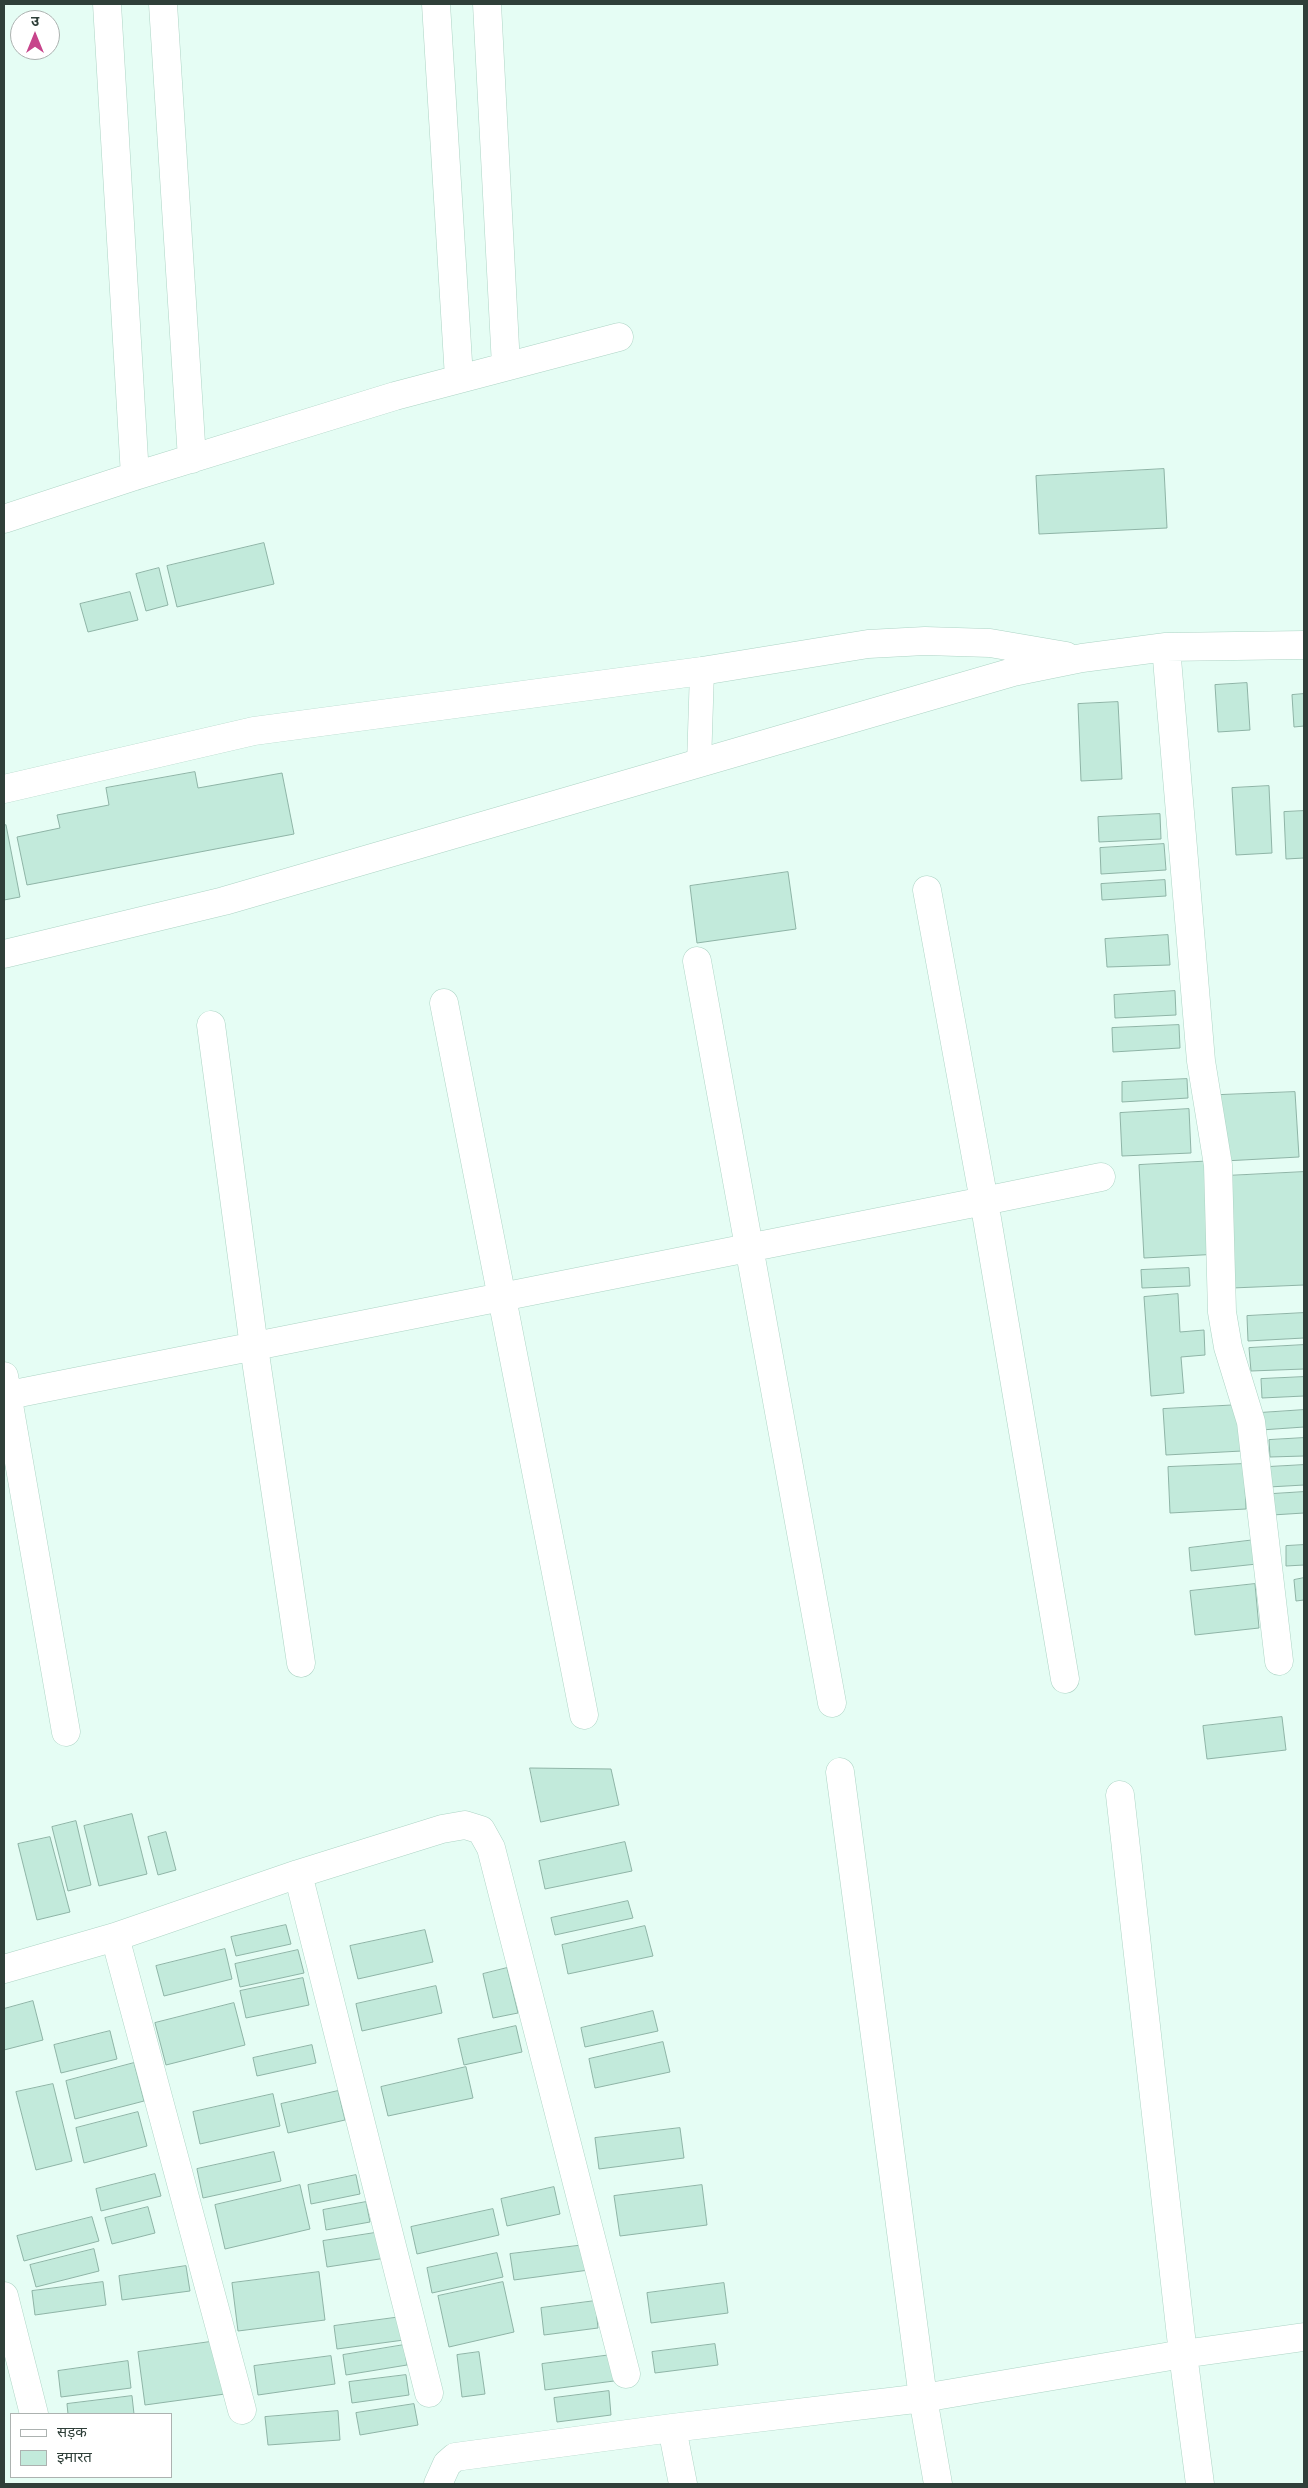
<!DOCTYPE html>
<html>
<head>
<meta charset="utf-8">
<style>
	body { margin:0 }
	#map { position:relative; width:1308px; height:2488px; overflow:hidden; background:#e5fdf4; font-family:"PT Sans Narrow","Noto Sans Devanagari",sans-serif }
	canvas { display:block }
	.frame { position:absolute; inset:0; border:5px solid #2f3f39; pointer-events:none }
	.legend { position:absolute; left:10px; top:2413px; width:162px; height:65px; box-sizing:border-box; background:#fff; border:1px solid #acb2b0; margin:0; padding:6px 9px; list-style:none; font-size:15px; color:#2f3f39 }
	.legend li { display:flex; align-items:center; gap:10px; height:25px }
	.legend b { width:25px; border:1px solid #acb2b0 }
	.north { position:absolute; left:10px; top:10px; width:50px; height:50px; box-sizing:border-box; background:#fff; border:1px solid #acb2b0; border-radius:50%; rotate:0deg; font-size:14px; font-weight:700; line-height:20px; text-align:center; color:#2f3f39 }
	.north::after { content:''; display:block; margin:auto; width:18px; height:22px; background:#c7448b; clip-path:polygon(50% 0,100% 100%,50% 72%,0 100%) }
</style>
</head>
<body>
<div id="map">
<canvas width="1308" height="2488"></canvas>
<div class="frame"></div>
<ul class="legend">
<li><b style="height:6px;background:#fff"></b>सड़क</li>
<li><b style="height:14px;background:#c2eadb"></b>इमारत</li>
</ul>
<div class="north">उ</div>
</div>
<script>
const context = document.querySelector('canvas').getContext('2d');
context.lineJoin = 'round';
function paint(path, color) {
  context.fillStyle = color;
  context.fill(path, 'evenodd');
}
function trace(path, color, width, dash) {
  context.strokeStyle = color;
  context.lineWidth = width;
  context.lineCap = dash ? 'butt' : 'round';
  context.setLineDash(dash || []);
  context.stroke(path);
}
const building = new Path2D(`
	M1164,469L1167,528L1039,534L1036,476Z
	M264,543L274,584L177,607L167,566Z
	M159,568L168,605L146,611L136,574Z
	M130,592L138,620L88,632L80,604Z
	M1247,683L1250,730L1218,732L1215,685Z
	M1304,694V726L1294,727L1292,695Z
	M1118,702L1122,779L1081,781L1078,704Z
	M195,772L198,788L282,773L294,834L27,885L17,837L60,828L57,815L109,805L106,788Z
	M1269,786L1272,853L1236,855L1232,788Z
	M1304,811V858L1286,859L1284,812Z
	M1160,814L1161,839L1099,842L1098,817Z
	M6,825L20,897L4,900V826Z
	M1164,844L1166,870L1101,874L1100,848Z
	M788,872L796,929L697,943L690,886Z
	M1165,880L1166,896L1102,900L1101,884Z
	M1168,935L1170,965L1107,967L1105,939Z
	M1175,991L1176,1015L1115,1018L1114,995Z
	M1179,1025L1180,1048L1113,1052L1112,1028Z
	M1187,1079L1188,1098L1122,1102V1082Z
	M1295,1092L1299,1157L1224,1161L1220,1095Z
	M1189,1109L1191,1153L1122,1156L1120,1113Z
	M1215,1161L1220,1254L1144,1258L1139,1165Z
	M1304,1172V1285L1232,1288L1225,1176Z
	M1189,1268L1190,1286L1142,1288L1141,1270Z
	M1178,1294L1180,1332L1204,1330L1205,1355L1181,1357L1184,1393L1151,1396L1144,1297Z
	M1304,1313V1338L1248,1341L1247,1316Z
	M1304,1345V1369L1251,1371L1249,1348Z
	M1304,1377V1396L1262,1398L1261,1379Z
	M1240,1405L1242,1451L1166,1455L1163,1409Z
	M1304,1410V1427L1261,1430L1259,1413Z
	M1304,1438V1456L1270,1457L1269,1440Z
	M1244,1464L1246,1509L1170,1513L1168,1467Z
	M1304,1465V1485L1269,1487L1268,1467Z
	M1304,1492V1513L1272,1515V1494Z
	M1255,1540L1257,1564L1191,1571L1189,1548Z
	M1304,1545V1565L1286,1566V1546Z
	M1304,1578V1600L1296,1601L1294,1580Z
	M1255,1584L1259,1628L1195,1635L1190,1591Z
	M1282,1717L1286,1750L1207,1759L1203,1726Z
	M530,1768L611,1769L619,1805L541,1822Z
	M132,1814L147,1874L99,1886L84,1826Z
	M76,1821L91,1885L68,1891L52,1827Z
	M166,1832L176,1870L158,1875L148,1837Z
	M50,1837L70,1912L37,1920L18,1844Z
	M625,1842L632,1871L545,1889L539,1861Z
	M628,1901L633,1918L555,1935L551,1918Z
	M286,1925L291,1944L236,1956L231,1937Z
	M645,1926L653,1956L568,1974L562,1945Z
	M425,1930L433,1962L358,1979L350,1946Z
	M225,1949L232,1979L164,1996L156,1966Z
	M298,1950L304,1973L240,1987L235,1964Z
	M507,1968L518,2013L493,2018L483,1974Z
	M303,1978L309,2005L246,2018L240,1991Z
	M436,1986L442,2013L362,2031L356,2004Z
	M33,2001L43,2040L4,2050V2009Z
	M234,2003L245,2045L166,2065L155,2023Z
	M653,2011L658,2031L585,2047L581,2028Z
	M516,2026L522,2052L464,2065L458,2039Z
	M110,2031L117,2059L61,2073L54,2045Z
	M663,2042L670,2072L595,2088L589,2059Z
	M312,2045L316,2063L257,2076L253,2058Z
	M134,2063L144,2101L75,2119L66,2081Z
	M466,2067L473,2098L388,2116L381,2087Z
	M53,2084L72,2161L36,2170L16,2092Z
	M338,2091L345,2120L288,2133L281,2104Z
	M273,2094L280,2126L200,2144L193,2112Z
	M138,2112L147,2146L84,2163L76,2128Z
	M680,2128L684,2158L599,2169L595,2138Z
	M274,2152L281,2181L203,2198L197,2169Z
	M155,2174L161,2196L101,2211L96,2189Z
	M356,2175L360,2194L311,2204L308,2185Z
	M300,2185L310,2229L225,2249L215,2205Z
	M702,2185L707,2225L620,2236L614,2196Z
	M554,2187L560,2214L507,2226L501,2199Z
	M366,2202L370,2222L326,2230L323,2210Z
	M148,2207L155,2233L112,2244L105,2218Z
	M493,2209L499,2235L417,2254L411,2227Z
	M92,2217L99,2241L24,2261L17,2236Z
	M381,2232L386,2258L327,2267L323,2241Z
	M585,2245L589,2270L514,2280L510,2254Z
	M94,2249L99,2271L36,2287L30,2265Z
	M497,2253L503,2277L432,2293L427,2268Z
	M186,2266L190,2291L122,2300L119,2276Z
	M319,2272L325,2320L238,2331L232,2283Z
	M103,2282L106,2305L35,2315L32,2291Z
	M503,2282L514,2332L449,2347L438,2296Z
	M724,2283L728,2313L651,2323L647,2293Z
	M595,2301L598,2328L544,2335L541,2308Z
	M401,2317L404,2340L337,2349L334,2326Z
	M217,2341L225,2394L145,2405L138,2352Z
	M715,2344L718,2365L655,2373L652,2352Z
	M404,2345L407,2365L346,2375L343,2355Z
	M479,2352L485,2394L462,2397L457,2355Z
	M611,2355L614,2381L545,2390L542,2364Z
	M331,2356L335,2384L258,2395L254,2366Z
	M128,2361L131,2388L61,2397L58,2371Z
	M406,2375L409,2395L352,2403L349,2382Z
	M609,2391L611,2415L557,2422L554,2398Z
	M132,2396L134,2414H68L67,2404Z
	M414,2404L418,2425L360,2435L356,2413Z
	M338,2411L340,2440L268,2445L265,2417Z`);
const service = new Path2D(`
	M699,764L702,671`);
const minor = new Path2D(`
	M107,4L135,476
	M163,4L192,459
	M436,4L459,378
	M487,4L506,366
	M4,519L135,476L395,396L619,337
	M1166,647L1201,1061L1218,1165L1222,1312L1228,1347L1251,1422L1279,1661
	M4,789L254,731L702,671L868,644L925,641L990,643L1066,656
	M4,954L224,901L1013,672L1082,658L1166,647L1304,645
	M697,961L832,1703
	M444,1003L584,1715
	M211,1025L254,1347L301,1663
	M4,1376L66,1732
	M4,1396L984,1201L927,890
	M1065,1679L984,1201L1101,1177
	M840,1772L923,2398L938,2484
	M1120,1795L1183,2354L1200,2484
	M298,1874L429,2393
	M115,1937L242,2410
	M4,1969L115,1937L298,1874L442,1829L465,1825L481,1830L491,1848L626,2374
	M4,2296L34,2414
	M672,2428L683,2484
	M438,2484L447,2464L455,2457L672,2428L923,2398L1183,2354L1304,2337`);
paint(building, '#c2eadb');
trace(building, '#8eb4a6', 1);
trace(service, '#add4c5', 25);
trace(minor, '#add4c5', 29);
trace(service, '#fff', 24);
trace(minor, '#fff', 28);
</script>
</body>
</html>
